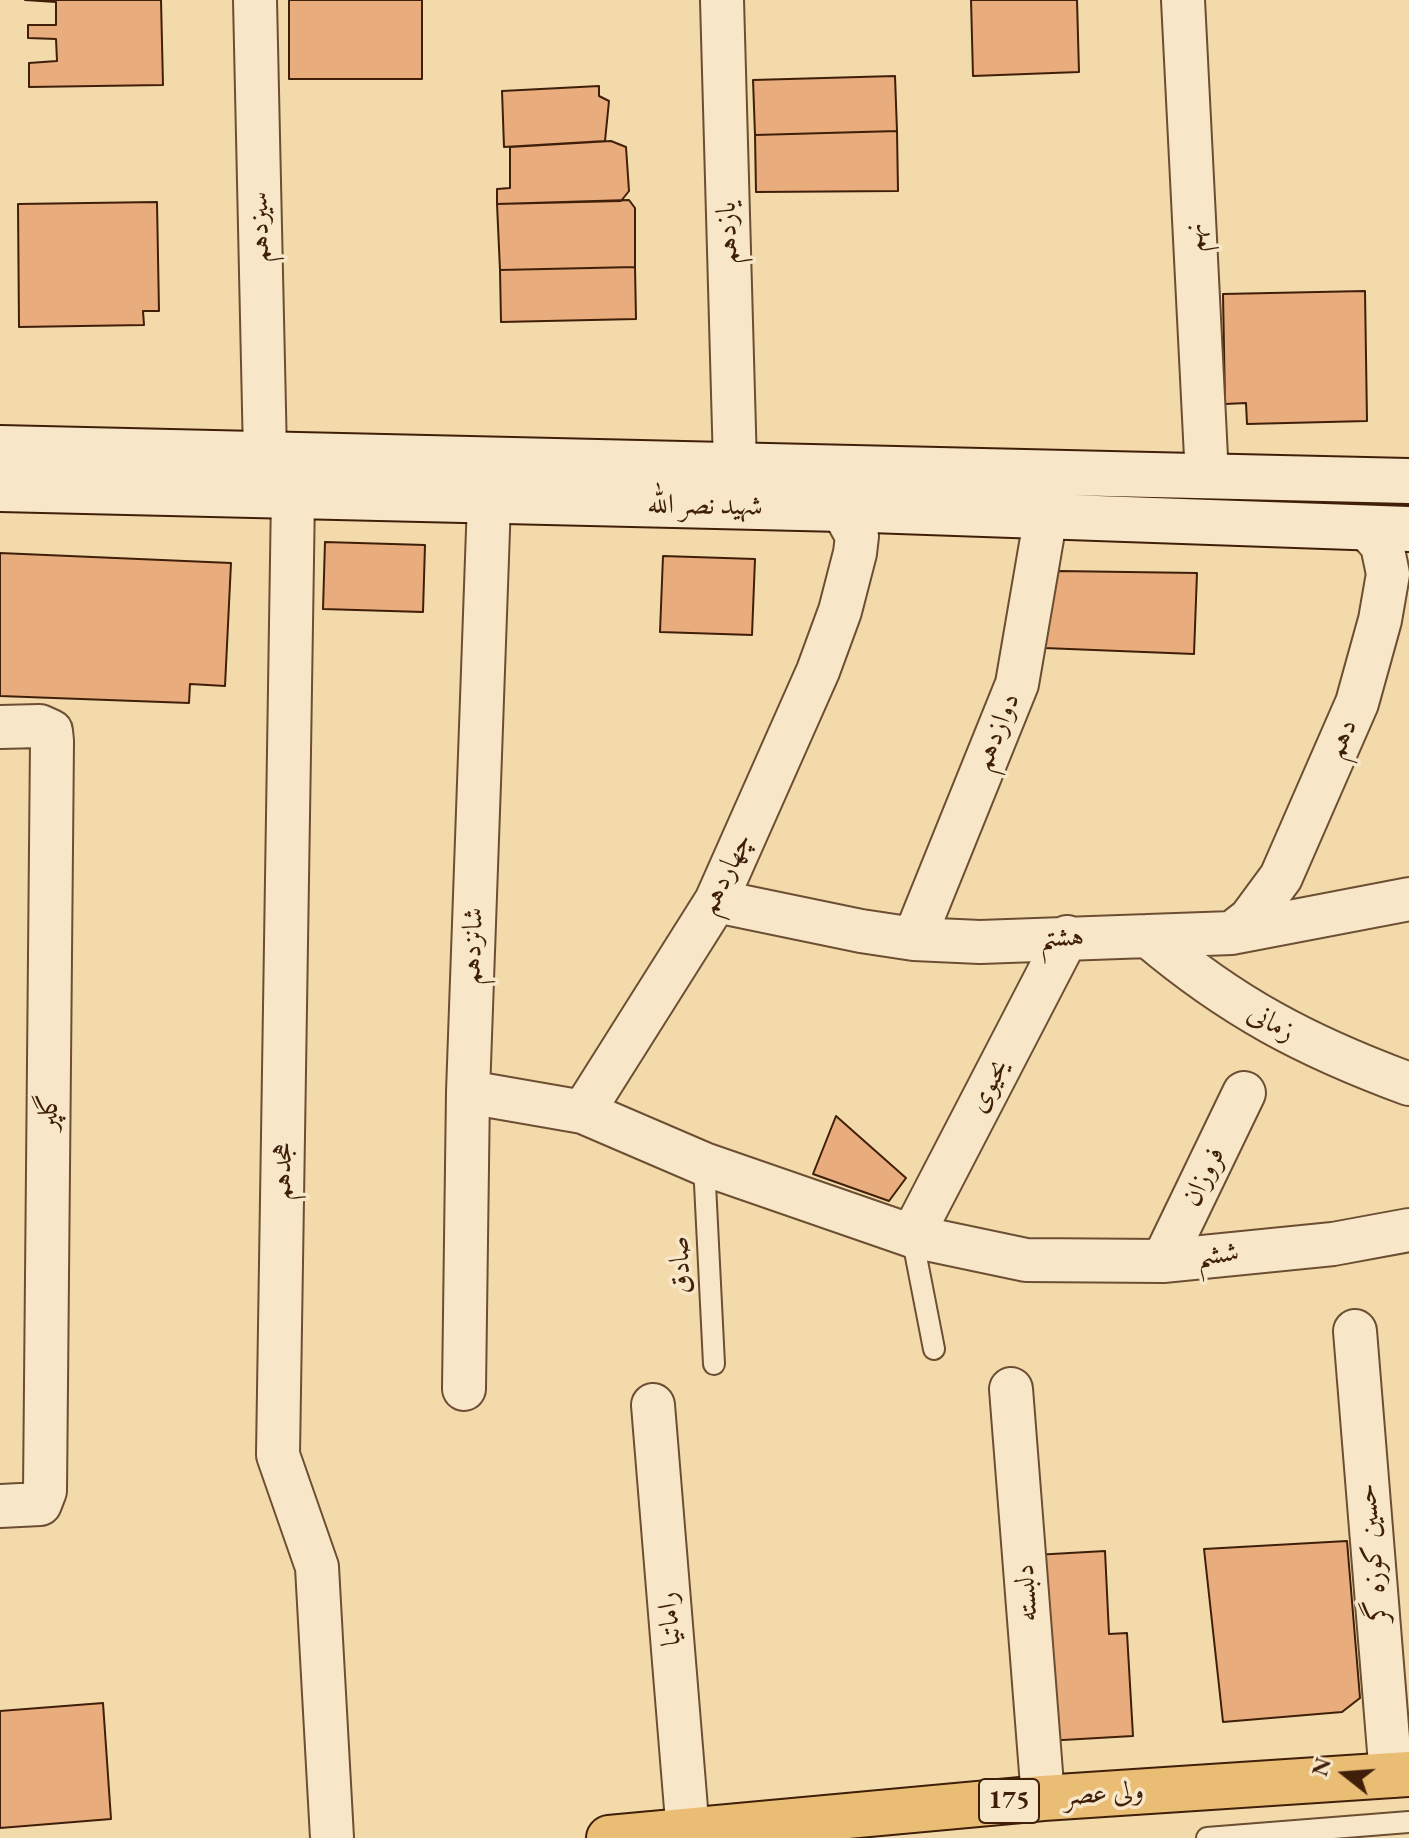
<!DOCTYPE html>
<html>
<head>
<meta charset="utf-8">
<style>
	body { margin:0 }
	#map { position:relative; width:1409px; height:1838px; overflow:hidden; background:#f3daaa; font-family:"EB Garamond",serif }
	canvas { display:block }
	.north { position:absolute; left:1305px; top:1734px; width:80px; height:80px; -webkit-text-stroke:6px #f7e7c8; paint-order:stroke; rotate:287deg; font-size:22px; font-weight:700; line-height:32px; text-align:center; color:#3f1f0a }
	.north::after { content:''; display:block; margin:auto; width:28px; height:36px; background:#3f1f0a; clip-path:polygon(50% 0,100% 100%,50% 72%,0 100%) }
</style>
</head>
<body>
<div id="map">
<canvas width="1409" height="1838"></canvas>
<div class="north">N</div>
</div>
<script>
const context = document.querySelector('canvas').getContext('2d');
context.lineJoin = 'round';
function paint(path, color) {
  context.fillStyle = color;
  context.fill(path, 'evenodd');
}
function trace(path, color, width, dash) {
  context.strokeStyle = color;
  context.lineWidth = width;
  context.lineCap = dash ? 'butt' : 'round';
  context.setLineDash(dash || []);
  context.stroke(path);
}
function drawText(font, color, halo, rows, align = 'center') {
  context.font = font + ' "EB Garamond",Amiri,serif';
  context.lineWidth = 7;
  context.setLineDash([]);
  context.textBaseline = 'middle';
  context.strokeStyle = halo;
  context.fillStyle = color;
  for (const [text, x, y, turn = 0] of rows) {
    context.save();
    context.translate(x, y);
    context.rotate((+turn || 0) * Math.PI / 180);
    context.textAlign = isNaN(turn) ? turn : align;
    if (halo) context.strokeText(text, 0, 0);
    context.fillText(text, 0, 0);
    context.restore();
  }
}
const building = new Path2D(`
	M25,0H161L163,85L29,87V63L57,61L56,39L28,38V25H56V2Z
	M289,0H422V79H289Z
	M971,0H1077L1079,72L973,76Z
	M895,76L897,131L755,135L753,80Z
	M599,86V96L609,101L605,141L504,147L502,91Z
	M897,131L898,191L756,192L755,135Z
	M611,141L626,147L629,191L621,201L497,204V189L510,188V147Z
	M629,200L635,208V267L500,270L497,204Z
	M157,202L159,311H143L144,325L19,327L18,204Z
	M635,267L636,319L501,322L500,270Z
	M1365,291L1367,421L1247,424L1246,403L1225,404L1223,294Z
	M325,542L425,545L423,612L323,609Z
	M0,553L231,563L225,686L190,684L189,703L0,696Z
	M663,556L755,559L752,635L660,632Z
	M1058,571L1197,573L1194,654L1044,648Z
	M836,1116L906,1178L889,1201L813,1174Z
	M1347,1541L1360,1698L1342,1712L1223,1722L1204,1549Z
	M1105,1551L1109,1634L1127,1633L1133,1736L1045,1741L1034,1555Z
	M103,1703L111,1819L0,1828V1711Z`);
const lane = new Path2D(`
	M704,1164L714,1364
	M912,1236L934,1349
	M1207,1838L1409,1822`);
const street = new Path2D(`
	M255,0L265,454
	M722,0L735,465
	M1183,0L1207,477
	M293,496L278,1455L317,1567L332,1838
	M0,727L40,726L51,731L52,741L45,1491L40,1504L0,1506
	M716,901L861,931L914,939L980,942L1232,933L1409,899
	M1232,933L1250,919L1281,877L1357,703L1380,620L1388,574L1382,545L1367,528
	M1148,936C1232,1007 1306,1046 1409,1084
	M914,939L1017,684L1046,515
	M468,1092L583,1112L704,1164L912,1236L1026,1260L1163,1261L1333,1244L1409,1230
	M583,1112L716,901L818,671L840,611L855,553L857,536L842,509
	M912,1236L1067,937
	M1163,1261L1244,1093
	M1355,1331L1391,1776
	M464,1389L468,1092L489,502
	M1011,1389L1043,1798
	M653,1405L688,1833`);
const secondary = new Path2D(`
	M0,448L1409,481
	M0,489L842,509L1409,529`);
const primary = new Path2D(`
	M609,1838L1043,1798L1409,1774`);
const shields = [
	[1009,1801,60]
];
const shieldNames = [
	["175",1009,1801]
];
const streetNames = [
	["سیزدهم",260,227,-91],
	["یازدهم",728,233,-92],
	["نهم",1195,238,-93],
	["شهید نصر الله",705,506,1],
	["دوازدهم",997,732,-68],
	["دهم",1342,739,-67],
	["چهاردهم",726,874,-64],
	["هشتم",1062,938,-2],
	["شانزدهم",473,946,-88],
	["زمانی",1271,1023,29],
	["یحیوی",989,1086,-63],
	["گلپر",49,1112,-89],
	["هجدهم",283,1171,-89],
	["فروزان",1204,1177,-64],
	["ششم",1218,1255,-6],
	["صادق",681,1265,-93],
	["حسین کوزه گر",1373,1553,-95],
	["دلبسته",1027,1593,-94],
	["راماتیا",670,1619,-95],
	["ولی عصر",1104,1794,-4]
];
paint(building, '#e8ac7d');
trace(building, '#3f1f0a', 2);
trace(lane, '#6c4e32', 24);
trace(street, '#6c4e32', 46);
trace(secondary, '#3f1f0a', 48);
trace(primary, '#3f1f0a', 48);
trace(lane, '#f7e7c8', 20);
trace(street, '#f7e7c8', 42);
trace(secondary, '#f7e7c8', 44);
trace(primary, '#eabd75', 44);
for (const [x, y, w] of shields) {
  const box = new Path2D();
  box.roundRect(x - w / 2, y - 22, w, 44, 6);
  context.fillStyle = '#f7e7c8';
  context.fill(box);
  trace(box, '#3f1f0a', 2);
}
drawText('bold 26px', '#3f1f0a', null, shieldNames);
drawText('28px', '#3f1f0a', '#f7e7c8', streetNames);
</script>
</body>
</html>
